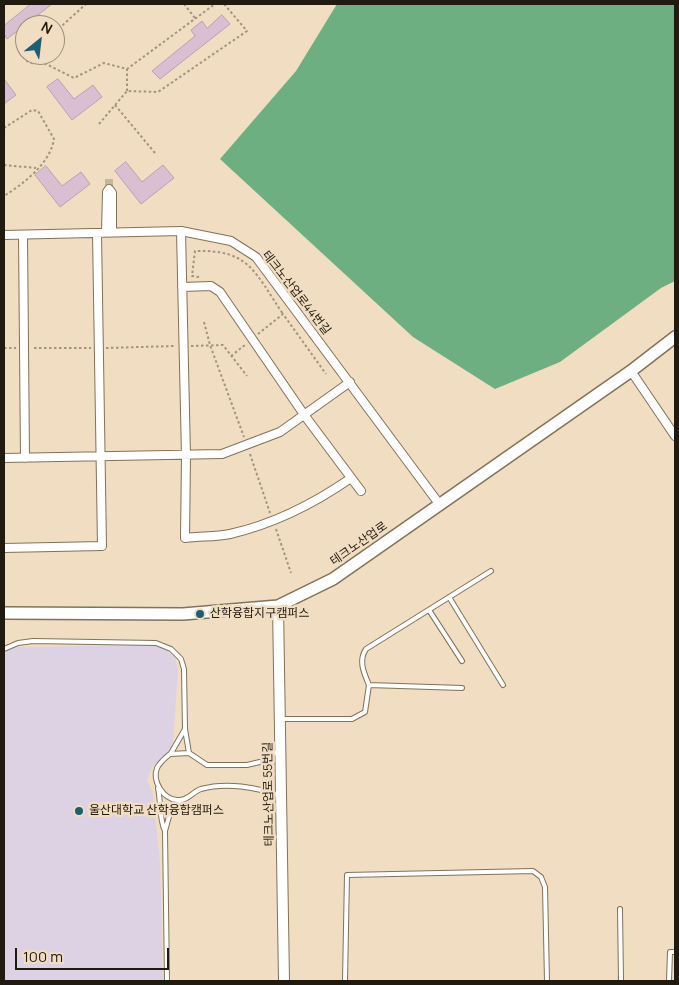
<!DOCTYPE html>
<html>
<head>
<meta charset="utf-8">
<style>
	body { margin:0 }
	#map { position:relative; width:679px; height:985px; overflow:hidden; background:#f0ddc2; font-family:Manrope,sans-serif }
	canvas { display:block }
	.frame { position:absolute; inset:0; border:5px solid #211a10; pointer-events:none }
	.north { position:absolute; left:15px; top:15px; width:50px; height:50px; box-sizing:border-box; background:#f0ddc2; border:1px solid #9d8f7b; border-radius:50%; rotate:29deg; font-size:14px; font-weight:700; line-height:20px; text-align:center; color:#211a10 }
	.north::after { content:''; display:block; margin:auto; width:18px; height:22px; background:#1c5f72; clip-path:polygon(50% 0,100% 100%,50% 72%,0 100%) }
	.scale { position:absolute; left:15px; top:948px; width:154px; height:22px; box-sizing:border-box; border:2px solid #211a10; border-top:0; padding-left:6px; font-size:15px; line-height:18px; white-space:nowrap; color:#211a10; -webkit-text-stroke:4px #f0ddc2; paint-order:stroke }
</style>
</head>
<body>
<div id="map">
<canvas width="679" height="985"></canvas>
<div class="frame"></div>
<div class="north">N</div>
<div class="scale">100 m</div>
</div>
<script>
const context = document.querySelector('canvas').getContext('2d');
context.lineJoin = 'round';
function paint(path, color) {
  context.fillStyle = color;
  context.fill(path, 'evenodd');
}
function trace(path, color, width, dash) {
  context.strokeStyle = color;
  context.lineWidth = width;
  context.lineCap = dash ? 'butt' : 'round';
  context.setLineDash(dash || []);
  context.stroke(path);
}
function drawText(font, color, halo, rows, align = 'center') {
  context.font = font + ' Manrope,"Noto Sans KR",sans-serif';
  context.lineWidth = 5;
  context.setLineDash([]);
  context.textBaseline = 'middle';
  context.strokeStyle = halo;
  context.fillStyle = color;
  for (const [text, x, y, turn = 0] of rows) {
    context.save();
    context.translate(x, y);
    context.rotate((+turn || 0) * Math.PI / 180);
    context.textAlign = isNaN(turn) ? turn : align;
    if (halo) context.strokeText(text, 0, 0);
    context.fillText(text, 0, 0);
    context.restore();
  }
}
const education = new Path2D(`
	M153,645L165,649L175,658L178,669L173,744L165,757L153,765L147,780L153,794L160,862L163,981H4V651L13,647H23Z`);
const forest = new Path2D(`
	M337,4H675V281L661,288L560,362L495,389L413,337L220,159L296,71Z`);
const building = new Path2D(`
	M31,4H52L7,39L4,34V26Z
	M222,15L230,24L160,79L152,71L195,36L191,30L202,21L207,28Z
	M4,79L16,95L4,104Z
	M58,79L74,99L93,85L102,97L72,120L47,87Z
	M126,162L142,182L163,165L174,178L141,204L115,171Z
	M46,166L62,186L81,172L90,184L60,207L35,175Z`);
const minorTunnel = new Path2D(`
	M109,179V189`);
const path = new Path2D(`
	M184,4L195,18
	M55,32L86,4
	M26,55L27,61L34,64L40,61L42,55
	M40,61L74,78L104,63L127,69L215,4
	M127,91V69
	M115,105L155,153
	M99,124L127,91L158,92L247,31L224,4
	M4,128L32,110L38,111L54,139C50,164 23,184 4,196
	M4,165L36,168
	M199,277L192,276L195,251C250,249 255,273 283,314
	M204,322L210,345L244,437
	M258,334L283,314L326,374
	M191,346L223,345L247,376
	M4,348H16
	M34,348H91
	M106,348L174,346
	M231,356L245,345
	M250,454L270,513
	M276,529L291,573`);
const service = new Path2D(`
	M449,597L503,685
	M429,610L462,661
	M4,649L18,643L33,641L156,643L171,649L181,659L184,669L185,729L189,753
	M369,685C364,673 358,661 366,649L491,571
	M282,719H352L365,712L369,685L462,688
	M279,750L264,761L247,765H207L189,753L170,754C165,758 160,762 157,768C152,781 163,799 177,800C188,801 192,792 201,789C226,782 257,787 280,796
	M171,753L185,729
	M158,788C161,802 159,819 165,831L167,981
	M165,831L170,813L182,800
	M620,909L621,981
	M345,981L347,875L533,871L541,877L545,887L547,981
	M669,981L670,952H675`);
const minor = new Path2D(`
	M181,231L186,456L185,538C200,536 216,537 230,534C274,524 315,503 351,478
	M106,232L107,192L109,189L112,193V232
	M4,235L181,231L231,241L256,257L440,505
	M23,235L25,458
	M182,287L211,286L220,292L305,416L361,491
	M631,371L675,436
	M4,458L222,454L280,432L350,382
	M4,548L102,546L97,233`);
const tertiary = new Path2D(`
	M278,606L284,981`);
const secondary = new Path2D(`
	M4,613L183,614L278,606L333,579L631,371L675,337`);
const markers = [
	[200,614,5,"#1c5f72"],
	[79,811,5,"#1c5f72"]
];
const streetNames = [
	["테크노산업로44번길",296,293,52],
	["테크노산업로",359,544,-35],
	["테크노산업로 55번길",269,794,-91]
];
const poiNames = [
	["산학융합지구캠퍼스",210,614],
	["울산대학교 산학융합캠퍼스",89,811]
];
paint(education, '#ddd1e4');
paint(forest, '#6eaf82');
paint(building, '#dabfd3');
trace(building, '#ba9fb3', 1);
trace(minorTunnel, '#c7b69e', 8, [8, 4]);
trace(service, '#837259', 6);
trace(minor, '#837259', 10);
trace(tertiary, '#837259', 12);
trace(secondary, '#837259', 14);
trace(path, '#a2947f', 2, [2.5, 2.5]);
trace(service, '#fff', 4);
trace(minor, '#fff', 8);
trace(tertiary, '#fff', 10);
trace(secondary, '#fff', 11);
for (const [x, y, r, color] of markers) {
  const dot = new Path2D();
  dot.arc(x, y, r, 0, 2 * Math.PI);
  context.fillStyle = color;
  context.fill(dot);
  trace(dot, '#f0ddc2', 2);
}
drawText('12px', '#211a10', '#f0ddc2', streetNames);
drawText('12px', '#211a10', '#f0ddc2', poiNames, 'left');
</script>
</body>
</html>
